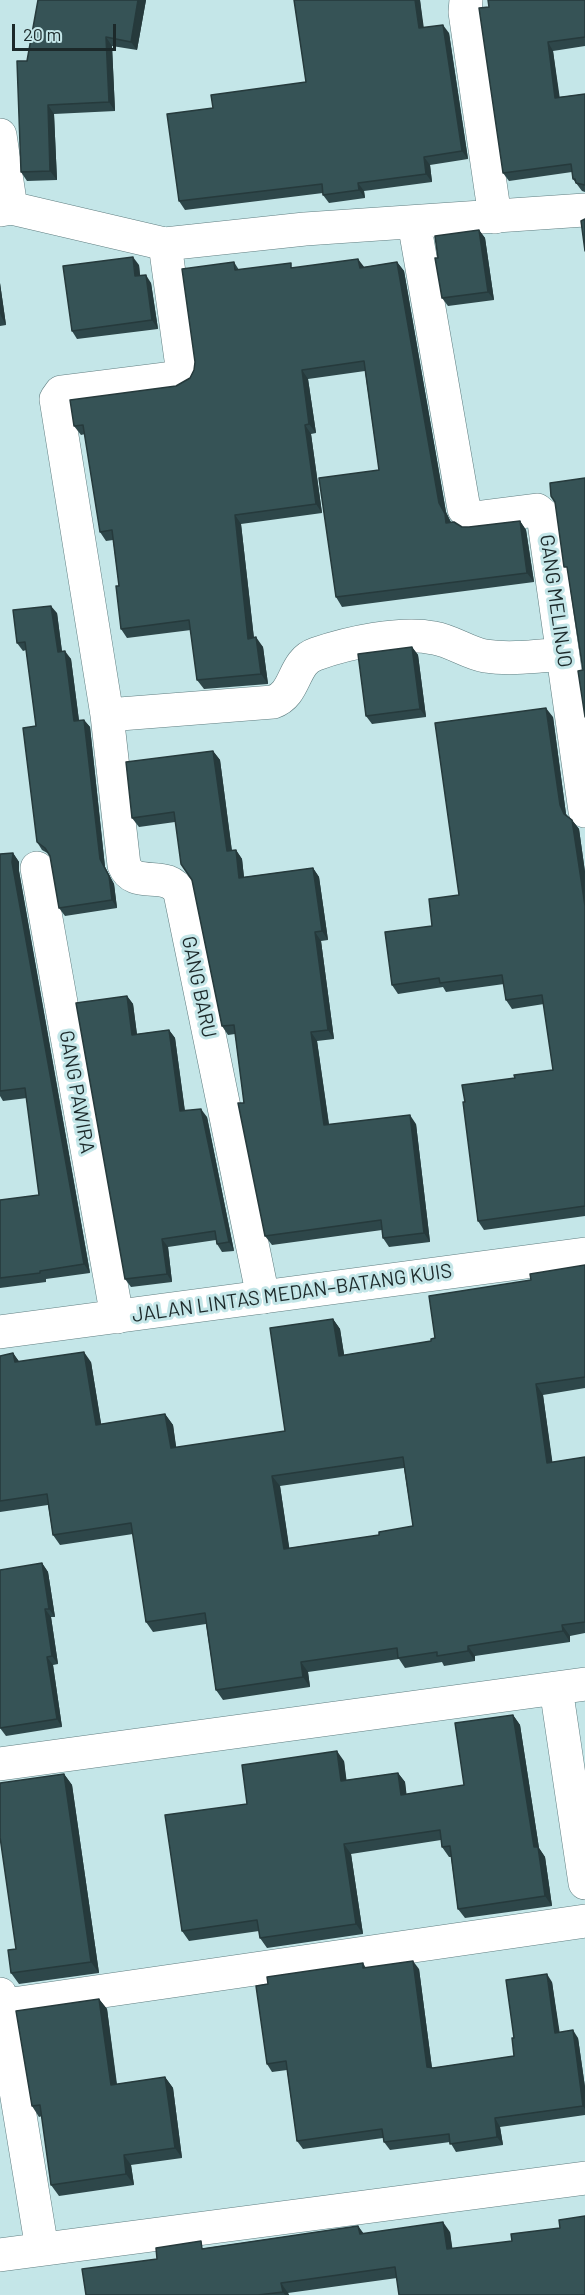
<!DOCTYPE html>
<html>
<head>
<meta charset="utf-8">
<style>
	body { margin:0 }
	#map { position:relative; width:585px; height:2295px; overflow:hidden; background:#c4e6e8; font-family:Barlow,sans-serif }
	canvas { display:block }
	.scale { position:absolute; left:12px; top:24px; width:104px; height:27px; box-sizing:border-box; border:3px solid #1c292a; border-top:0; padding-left:8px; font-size:18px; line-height:21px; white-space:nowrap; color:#1c292a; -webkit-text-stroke:4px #c4e6e8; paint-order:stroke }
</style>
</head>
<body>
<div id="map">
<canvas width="585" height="2295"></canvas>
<div class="scale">20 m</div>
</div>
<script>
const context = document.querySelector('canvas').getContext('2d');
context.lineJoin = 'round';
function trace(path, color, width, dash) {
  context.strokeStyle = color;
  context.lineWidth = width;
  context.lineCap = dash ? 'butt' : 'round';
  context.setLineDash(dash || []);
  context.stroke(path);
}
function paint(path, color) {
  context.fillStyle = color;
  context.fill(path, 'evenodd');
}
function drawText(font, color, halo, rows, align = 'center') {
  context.font = font + ' Barlow,sans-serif';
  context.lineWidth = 6;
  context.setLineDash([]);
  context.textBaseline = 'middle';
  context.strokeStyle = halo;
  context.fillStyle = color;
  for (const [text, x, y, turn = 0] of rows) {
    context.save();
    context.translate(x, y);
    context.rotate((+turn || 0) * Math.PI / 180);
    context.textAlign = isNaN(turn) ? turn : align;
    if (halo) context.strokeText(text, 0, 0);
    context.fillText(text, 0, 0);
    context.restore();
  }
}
const minor = new Path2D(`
	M466,0L465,12L495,217
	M0,135L11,208
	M0,210L11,208L165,244L305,229L585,210
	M414,222L464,509L474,518L537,510L543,515L585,811
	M165,244L183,374L180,377L61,392L56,399L107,715L124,865C134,891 168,868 180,893L263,1297
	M107,715L273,702C297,694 292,662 316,654C347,643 401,631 434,638C452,641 468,653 485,656C511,660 537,656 563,654
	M37,868L117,1317
	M556,1688L585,1883
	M0,1764L585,1684
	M0,1994L42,2249
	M0,2006L585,1921
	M0,2255L585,2178`);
const highway = new Path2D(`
	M0,1332L585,1254`);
const wall = new Path2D(`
	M38,0H146L137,50L112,46L115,111L54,114L57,180L27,181L21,172L27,61Z
	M294,0H420L423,27L449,33L468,159L430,165L432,182L364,191L365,198L329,203L323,195V193L185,210L179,201L213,108L306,82Z
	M585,0V46L553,51L559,97L585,94V192L582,191L573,179L572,172L509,181L503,173L489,7Z
	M479,230L485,238L494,300L448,306L442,298L438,258Z
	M234,262L239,270L294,268L364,267L397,262L404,271L446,512L451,522L462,527H469L520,521L526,530L534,582L342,607L336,597L379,470L365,371L308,379L316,433L311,434L322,513L241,524L254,638L263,647L268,684L204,689L197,680L191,630L127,638L121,629L119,586L113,540L106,541L100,532L85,434L81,435L74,426L176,386L190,378L194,370Z
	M139,265L140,276L151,283L158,329L77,339L72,331Z
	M0,283L6,325L0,326Z
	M57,613L62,651L71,659L79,720H84L90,727L105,867L114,884L117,908L65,916L59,908L50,856L49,854L42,850L37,842L36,726L26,650L23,651L17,643Z
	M412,647L418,655L426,717L372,724L366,716Z
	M553,717L566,814L572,820L579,829L585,872V1216L484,1230L478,1221L465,1102L515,1078L553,1070L544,1004L512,1009L506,1000L504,984L446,992L443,987L398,994L392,985L432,926L459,895Z
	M213,751L220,760L232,851L236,850L242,859L244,877L313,868L319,877L328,940L321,941L334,1039L317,1041L329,1124H416L430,1242L389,1247L383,1238L382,1230L272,1245L265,1236L244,1103L235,1034L228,1035L222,1026L192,880L175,822L139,827L132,818Z
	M13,853L19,862V871L90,1273L46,1279V1282L0,1288V1200L39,1195L27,1098L3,1101L0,1096V854Z
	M127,996L133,1004L137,1034L169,1030L175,1038L185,1111L207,1117L234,1251L222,1252L217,1244L216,1240L168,1247L172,1282L131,1287L125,1279Z
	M585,1265V1388L543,1395L552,1462L585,1457V1633L570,1636V1642L475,1656V1661L444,1666L442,1662L405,1668L399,1659L308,1672L310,1687L223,1700L216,1690L206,1624L153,1632L146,1622L133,1534L60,1545L53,1535L48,1505L0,1512V1356L13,1353L19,1362H91L101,1424L165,1414L173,1425L176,1448L285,1431L333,1319L340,1329L344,1355L431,1341L435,1338L531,1280ZM404,1468L413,1526L379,1535L289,1548L280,1486Z
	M42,1563L48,1572L55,1617H51L58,1664L53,1665L62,1727L6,1736L0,1728Z
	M513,1715L520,1725L539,1848L545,1857L552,1906L465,1918L458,1909L451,1857H449L442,1847L441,1840L351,1854L363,1934L267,1948L260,1938L259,1931L189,1941L182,1931L247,1804L344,1761L346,1780L398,1773L405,1782L406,1794L464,1785Z
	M64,1774L72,1785L99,1973L19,1984L11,1973L16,1949Z
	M363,1963L366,1968L419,1969L432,2068L514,2056V2038L552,1982L559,2032L578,2038L585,2087V2115L500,2127L503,2145L456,2152L450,2142L390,2150L384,2142L383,2138L303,2149L297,2141L287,2070L272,2072L267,2064L268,1984Z
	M99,1999L107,2009L117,2084L165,2077L173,2088L182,2158L131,2165L134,2185L59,2196L51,2185L42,2116L39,2117L32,2106Z
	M358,2226L364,2234L450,2232L452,2249L512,2241L560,2228L585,2295L397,2278L288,2293L289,2295H86L157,2259L206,2248Z`);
const shadedWall = new Path2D(`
	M138,0H146L137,50L131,42Z
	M415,0H420L425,36L419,28Z
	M443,25L449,33L468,159L462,151Z
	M106,37L112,46L115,111L109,102Z
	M548,42L553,51L561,106L555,98Z
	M48,105L54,114L57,180L50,171Z
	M424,157L430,165L432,182L426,174Z
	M358,183L364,191L365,198L359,190Z
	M479,230L485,238L494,300L488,292Z
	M133,257L139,265L141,284L135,276Z
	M358,259L365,268H360Z
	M397,262L404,271L446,512L451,523H446L439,503Z
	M146,275L151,283L158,329L152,320Z
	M0,283L6,325L1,316L0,313Z
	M302,370L308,379L316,433L309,424Z
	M305,425L311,434L322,513L316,504Z
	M235,515L241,524L255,648L248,639Z
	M520,521L526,530L534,582L527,573Z
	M51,606L57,613L63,660L58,652Z
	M256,637L263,647L268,684L261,674Z
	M412,647L418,655L426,717L420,709Z
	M65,651L71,659L80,729L74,721Z
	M546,708L553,717L566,814L571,823L564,814L560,805Z
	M84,720L90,727L105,867L114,884L117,908L112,900L100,859Z
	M213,751L220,760L233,860L227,851Z
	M572,820L579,829L585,872V906Z
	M236,850L242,859L245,887L239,878Z
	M13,853L19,862V871L90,1273L84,1264L12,862Z
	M313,868L319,877L328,940L322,931Z
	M315,932L321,941L334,1039L328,1030Z
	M127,996L133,1004L138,1043L132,1035Z
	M169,1030L175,1038L186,1120L180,1111Z
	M311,1032L317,1041L330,1133L324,1125Z
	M201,1109L207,1117L234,1251L229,1242Z
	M410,1115L416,1124L430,1242L424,1233Z
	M162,1239L168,1247L172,1282L167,1274Z
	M333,1319L340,1329L346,1366L339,1356Z
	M84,1352L91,1362L103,1435L96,1425Z
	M13,1353L21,1364L15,1362Z
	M536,1384L543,1395L554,1473L547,1463Z
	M165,1414L173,1425L178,1459L171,1448Z
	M272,1476L280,1486L291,1559L284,1549Z
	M42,1563L48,1572L55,1617L49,1609Z
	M45,1609L51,1617L58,1664L52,1656Z
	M562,1625L570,1636V1642L563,1631Z
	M468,1646L475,1656V1661L468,1651Z
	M47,1657L53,1665L62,1727L57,1719Z
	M301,1662L308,1672L310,1687L303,1677Z
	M513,1715L520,1725L539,1848L545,1857L552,1906L545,1896L534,1847Z
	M337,1751L344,1761L348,1791L341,1781Z
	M398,1773L405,1782L408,1805L401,1795Z
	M64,1774L72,1785L99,1973L91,1962Z
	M344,1844L351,1854L363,1934L356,1924Z
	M413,1961L419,1969L433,2076L427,2067Z
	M547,1974L552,1982L561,2041L555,2033Z
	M99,1999L107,2009L118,2096L111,2085Z
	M573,2030L578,2038L585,2087V2109L583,2106Z
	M165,2077L173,2088L182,2158L175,2148Z
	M495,2118L500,2127L503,2145L497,2137Z
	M124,2155L131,2165L134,2185L126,2174Z
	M443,2222L450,2232L454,2259L447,2249Z
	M358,2226L365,2236L360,2234Z
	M281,2283L288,2293L289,2295H285L283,2292Z`);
const building = new Path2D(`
	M38,0H138L131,42L106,37L109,102L48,105L50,171L21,172L17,61H27Z
	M294,0H415L419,28L443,25L462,151L424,157L426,174L358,183L359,190L323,195L322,184L179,201L167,114L213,108L211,95L306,82Z
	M488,0H585V37L548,42L555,98L585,94V185L576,183L575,179H573L571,164L503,173L479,8L489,7Z
	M585,219V251L581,221Z
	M479,230L488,292L442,298L435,258H438L435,236Z
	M133,257L135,276L146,275L152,320L72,331L63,266Z
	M358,259L360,268L397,262L439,503L445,514L446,523L454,522L462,527H469L520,521L527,573L336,597L319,478L379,470L364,361L302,370L309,424L305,425L316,504L235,515L248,639L256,637L261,674L197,680L189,620L121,629L116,586H119L112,530L100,532L83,425L74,426L70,400L176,386L190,378L194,370L195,362L182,269L234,262L235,270L291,263V268Z
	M585,478V717L578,671L583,670L567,567H564L555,502L551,496L550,483Z
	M51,606L58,652L65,651L74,721L84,720L100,859L109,876L112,900L59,908L50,856L45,848L37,842L23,728L36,726L25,642L17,643L13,610Z
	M412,647L420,709L366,716L358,654Z
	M546,708L560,805L564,814L572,820L585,906V1206L478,1221L463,1102H465L462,1085L515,1078L514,1075L553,1070L542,995L506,1000L502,975L440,983L439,978L392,985L385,932L432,926L429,899L459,895L435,723Z
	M213,751L227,851L236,850L239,878L313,868L322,931L315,932L328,1030L311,1032L324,1125L410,1115L424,1233L383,1238L381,1220L265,1236L238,1103H244L234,1025L222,1026L192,880L181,864L174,812L132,818L126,762Z
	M13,853L12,862L84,1264L40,1271V1273L0,1278V1200L39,1195L25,1088L0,1091V854Z
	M127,996L132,1035L169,1030L180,1111L201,1109L229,1242L217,1244L215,1231L162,1239L167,1274L125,1279L76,1003Z
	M585,1265V1377L536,1384L547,1463L585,1457V1622L562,1625L563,1631L468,1646V1651L437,1656V1652L398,1658L397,1648L301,1662L303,1677L216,1690L205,1613L146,1622L131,1523L53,1535L47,1494L0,1501V1356L13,1353L15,1362L84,1352L96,1425L165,1414L171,1448L285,1431L270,1328L333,1319L339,1356L431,1341V1339L435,1338L429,1296L531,1280L530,1274ZM403,1457L413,1526L379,1532V1535L284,1549L272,1476Z
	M42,1563L49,1609H45L52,1656L47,1657L57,1719L0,1728V1570Z
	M513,1715L534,1847H538L545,1896L458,1909L450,1846L442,1847L440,1830L344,1844L356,1924L260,1938L257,1920L182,1931L165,1815L247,1804L242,1765L337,1751L341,1781L398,1773L401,1795L464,1785L455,1723Z
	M64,1774L91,1962L11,1973L8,1950L16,1949L0,1837V1783Z
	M413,1961L427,2067L433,2068L514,2056L512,2038H514L506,1980L547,1974L555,2033L573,2030L583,2106L495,2118L497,2137L450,2144L449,2134L384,2142L382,2129L297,2141L286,2061L267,2064L256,1986L268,1984L267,1977L363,1963V1968Z
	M99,1999L111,2085L165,2077L175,2148L124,2155L126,2174L51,2185L40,2105L32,2106L16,2011Z
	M585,2216V2295H399L395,2267L281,2283L283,2292L258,2295H86L82,2269L157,2259L156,2248L201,2241L202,2249L358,2226L360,2234L443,2222L447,2249L512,2241L511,2234L560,2228L559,2220Z`);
const streetNames = [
	["GANG MELINJO",556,601,82],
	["GANG BARU",199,987,78],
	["GANG PAWIRA",77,1092,80],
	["JALAN LINTAS MEDAN–BATANG KUIS",292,1293,-8]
];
trace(minor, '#607e81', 34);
trace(highway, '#607e81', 34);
trace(minor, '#fff', 33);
trace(highway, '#fff', 33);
paint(wall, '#2e474a');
paint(shadedWall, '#263a3c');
paint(building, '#365356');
trace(building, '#263a3c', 1.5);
drawText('20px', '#1c292a', '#c4e6e8', streetNames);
</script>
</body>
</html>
